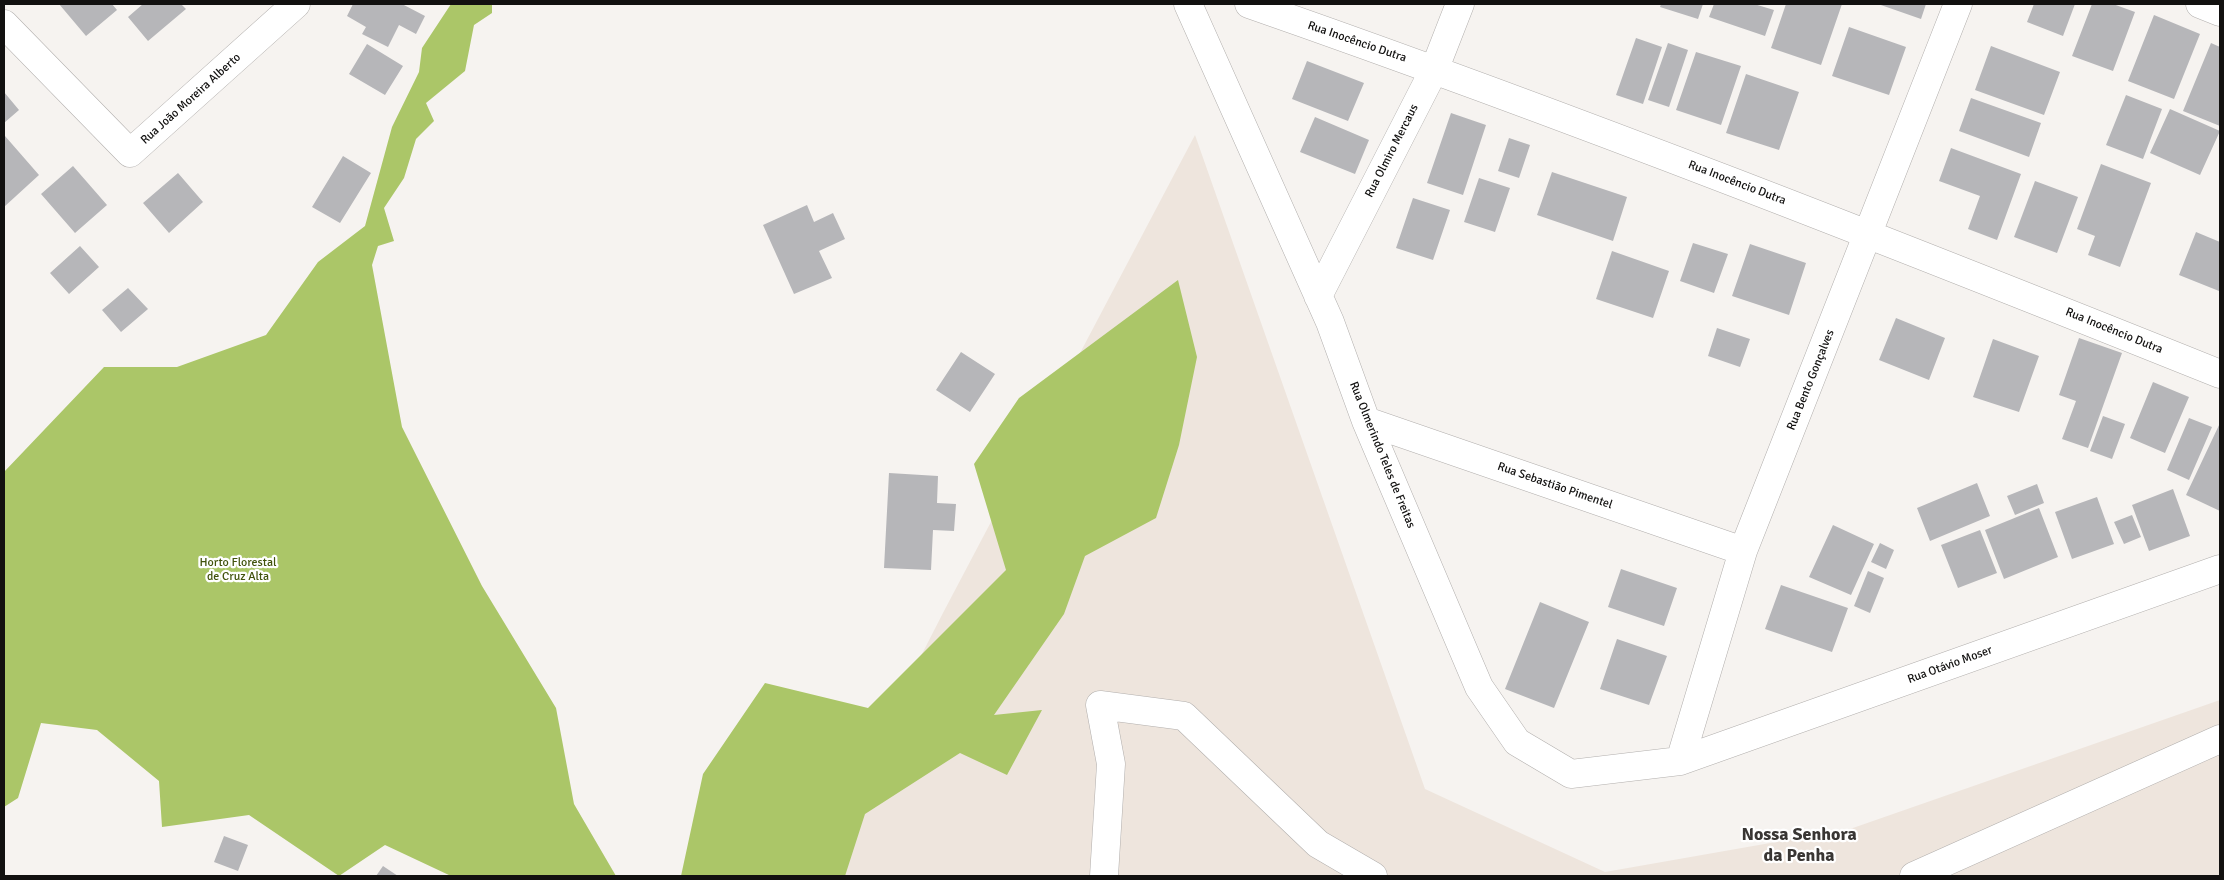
<!DOCTYPE html>
<html>
<head>
<meta charset="utf-8">
<style>
	body { margin:0 }
	#map { position:relative; width:2224px; height:880px; overflow:hidden; background:#f6f3f0; font-family:Signika,sans-serif }
	canvas { display:block }
	.frame { position:absolute; inset:0; border:5px solid #121110; pointer-events:none }
</style>
</head>
<body>
<div id="map">
<canvas width="2224" height="880"></canvas>
<div class="frame"></div>
</div>
<script>
const context = document.querySelector('canvas').getContext('2d');
context.lineJoin = 'round';
function paint(path, color) {
  context.fillStyle = color;
  context.fill(path, 'evenodd');
}
function trace(path, color, width, dash) {
  context.strokeStyle = color;
  context.lineWidth = width;
  context.lineCap = dash ? 'butt' : 'round';
  context.setLineDash(dash || []);
  context.stroke(path);
}
function drawText(font, color, halo, rows, align = 'center') {
  context.font = font + ' Signika,sans-serif';
  context.lineWidth = 4.5;
  context.setLineDash([]);
  context.textBaseline = 'middle';
  context.strokeStyle = halo;
  context.fillStyle = color;
  for (const [text, x, y, turn = 0] of rows) {
    context.save();
    context.translate(x, y);
    context.rotate((+turn || 0) * Math.PI / 180);
    context.textAlign = isNaN(turn) ? turn : align;
    if (halo) context.strokeText(text, 0, 0);
    context.fillText(text, 0, 0);
    context.restore();
  }
}
const built = new Path2D(`
	M1195,135L1425,789L1605,872L1850,829L2220,700V876H808L944,611Z`);
const forest = new Path2D(`
	M451,4H492V13L474,25L465,71L426,103L434,121L416,139L404,178L384,208L394,241L378,246L372,265L402,427L482,586L556,708L574,804L616,876H451L385,845L339,876L249,815L162,827L159,781L97,730L41,723L18,798L4,807V472L104,367H177L266,335L318,262L365,226L392,127L419,72L422,48Z
	M1178,280L1197,357L1179,445L1156,518L1085,556L1064,614L994,715L1042,710L1007,775L960,753L865,814L845,876H681L703,774L765,683L868,708L1006,570L974,464L1019,398Z`);
const building = new Path2D(`
	M59,4H112L117,10L86,36Z
	M143,4H181L186,9L148,41L128,17Z
	M353,4H402L425,16L416,34L399,25L388,47L362,34L366,27L347,16Z
	M1661,4H1703L1698,19L1660,7Z
	M1714,4H1754L1774,10L1765,36L1709,17Z
	M1786,4H1842L1821,65L1771,48Z
	M1878,4H1926L1921,19Z
	M2034,4H2075L2063,36L2027,22Z
	M2092,4H2113L2135,12L2113,71L2072,56Z
	M2154,15L2200,34L2174,99L2128,81Z
	M1849,27L1906,47L1889,95L1832,76Z
	M1636,38L1662,47L1643,104L1616,95Z
	M1668,43L1688,50L1669,107L1648,100Z
	M2211,43L2220,47V126L2183,111Z
	M367,44L403,66L385,95L349,74Z
	M1991,46L2060,72L2044,115L1975,90Z
	M1696,52L1741,66L1721,125L1676,110Z
	M1307,61L1364,83L1348,121L1292,99Z
	M1746,74L1799,92L1779,150L1726,133Z
	M4,92L19,110L4,123Z
	M2126,95L2162,109L2143,159L2106,145Z
	M1971,98L2041,123L2029,157L1959,131Z
	M2170,109L2220,131L2200,175L2150,153Z
	M1451,113L1486,125L1463,195L1427,183Z
	M1315,117L1369,140L1355,174L1300,152Z
	M5,136L39,175L4,207V137Z
	M1509,138L1530,145L1519,178L1498,171Z
	M1951,148L2021,174L1997,240L1968,229L1980,196L1939,181Z
	M343,156L371,173L340,223L312,207Z
	M2101,164L2151,183L2120,267L2088,255L2095,236L2077,229Z
	M73,166L107,205L75,233L41,194Z
	M1552,172L1627,197L1613,241L1537,215Z
	M178,173L203,202L169,233L143,203Z
	M1479,178L1510,188L1495,232L1464,222Z
	M2035,181L2078,197L2057,253L2014,237Z
	M1413,198L1450,210L1433,260L1396,248Z
	M807,205L814,222L833,213L845,239L819,251L832,278L794,294L763,225Z
	M2196,232L2220,242L2219,291L2179,275Z
	M1693,243L1728,254L1714,293L1680,281Z
	M1750,244L1806,263L1789,315L1732,296Z
	M80,246L99,267L69,294L50,273Z
	M1612,251L1669,271L1653,318L1596,299Z
	M128,288L148,309L121,332L102,310Z
	M1896,318L1945,338L1929,380L1879,360Z
	M1717,328L1750,339L1740,367L1708,356Z
	M2079,338L2122,353L2088,448L2062,439L2076,401L2059,395Z
	M1993,339L2039,356L2019,412L1973,397Z
	M961,352L995,374L970,412L936,390Z
	M2153,382L2189,397L2165,453L2130,438Z
	M2103,416L2125,424L2112,459L2090,451Z
	M2189,418L2212,427L2189,480L2167,470Z
	M2220,423V511L2186,495Z
	M889,473L938,476L937,503L956,504L954,531L933,530L931,570L884,568Z
	M1977,483L1990,516L1930,541L1917,508Z
	M2037,484L2044,503L2015,515L2007,496Z
	M2173,489L2190,536L2149,551L2132,505Z
	M2097,497L2114,544L2072,559L2055,512Z
	M2039,508L2058,557L2004,579L1985,530Z
	M2132,515L2141,537L2124,544L2114,522Z
	M1833,525L1874,544L1851,595L1809,577Z
	M1980,530L1997,573L1958,588L1941,545Z
	M1880,543L1894,550L1886,569L1871,562Z
	M1621,569L1677,588L1664,626L1608,607Z
	M1868,571L1884,578L1870,613L1854,606Z
	M1781,585L1848,608L1832,652L1765,629Z
	M1540,602L1589,622L1554,708L1505,689Z
	M1617,639L1667,656L1649,705L1600,689Z
	M224,836L248,845L238,871L214,862Z
	M383,866L398,876H376Z`);
const minor = new Path2D(`
	M1188,4L1330,322L1366,421L1479,687L1517,742L1571,774L1680,761L2220,569
	M1249,4C1576,118 1898,245 2220,374
	M2200,4L2220,12
	M4,24L130,153L296,4
	M1318,296L1435,68L1460,4
	M1366,421L1743,551
	M1680,761L1743,551L1958,4
	M1104,876L1111,764L1100,705L1184,716L1318,844L1373,876
	M1914,876L2220,739`);
const streetNames = [
	["Rua Inocêncio Dutra",1357,42,19],
	["Rua João Moreira Alberto",191,99,-42],
	["Rua Olmiro Mercaus",1392,151,-63],
	["Rua Inocêncio Dutra",1737,183,21],
	["Rua Inocêncio Dutra",2114,331,22],
	["Rua Bento Gonçalves",1811,380,-68],
	["Rua Olmerindo Teles de Freitas",1382,455,68],
	["Rua Sebastião Pimentel",1555,486,19],
	["Rua Otávio Moser",1950,665,-20]
];
const parkNames = [
	["Horto Florestal",238,563],
	["de Cruz Alta",238,577]
];
const districtNames = [
	["Nossa Senhora",1799,835],
	["da Penha",1799,856]
];
paint(built, '#eee5dd');
paint(forest, '#abc668');
paint(building, '#b6b6b9');
trace(minor, '#b2afad', 29);
trace(minor, '#fff', 28);
drawText('12px', '#121110', '#fff', streetNames);
drawText('12px', '#41520c', '#fff', parkNames);
drawText('bold 18px', '#393634', '#fff', districtNames);
</script>
</body>
</html>
